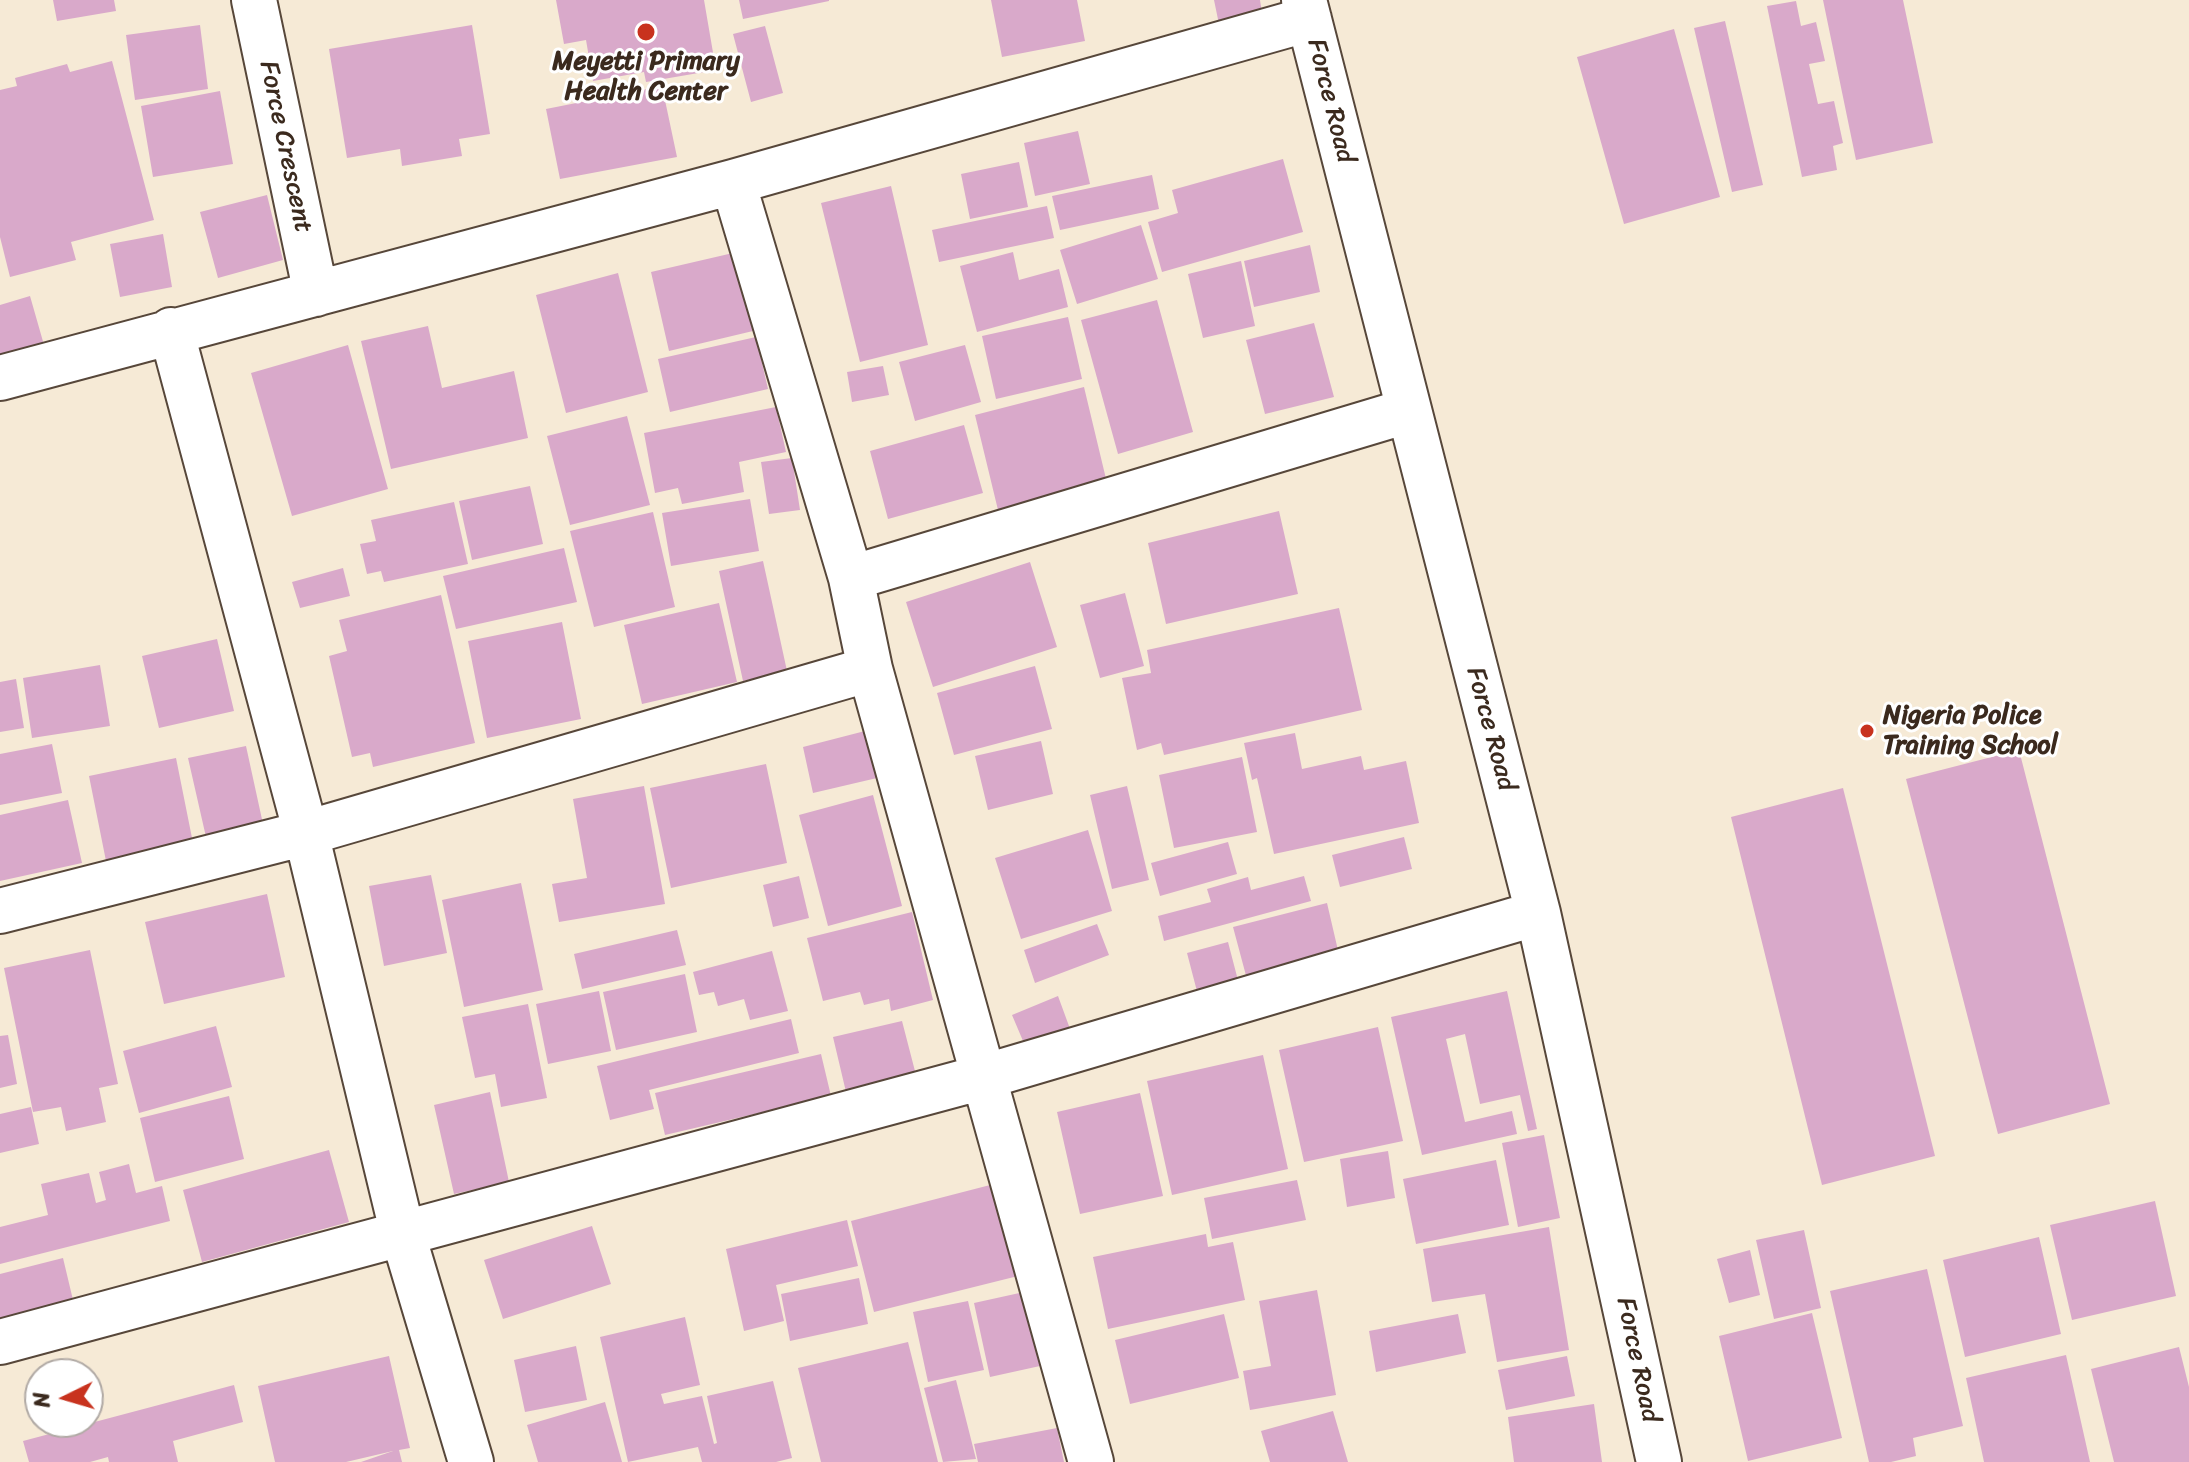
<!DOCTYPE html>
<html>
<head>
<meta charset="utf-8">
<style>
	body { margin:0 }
	#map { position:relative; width:2189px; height:1462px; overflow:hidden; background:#f6ead6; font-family:Sriracha,sans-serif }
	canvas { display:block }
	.north { position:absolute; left:24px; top:1358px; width:80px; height:80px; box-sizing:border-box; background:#fff; border:2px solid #b1aaa5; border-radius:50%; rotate:265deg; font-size:22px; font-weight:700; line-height:32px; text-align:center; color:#3b2a1e }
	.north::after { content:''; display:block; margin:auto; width:28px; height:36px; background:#c8321e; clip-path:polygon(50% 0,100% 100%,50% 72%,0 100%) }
</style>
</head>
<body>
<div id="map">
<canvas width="2189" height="1462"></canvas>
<div class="north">N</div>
</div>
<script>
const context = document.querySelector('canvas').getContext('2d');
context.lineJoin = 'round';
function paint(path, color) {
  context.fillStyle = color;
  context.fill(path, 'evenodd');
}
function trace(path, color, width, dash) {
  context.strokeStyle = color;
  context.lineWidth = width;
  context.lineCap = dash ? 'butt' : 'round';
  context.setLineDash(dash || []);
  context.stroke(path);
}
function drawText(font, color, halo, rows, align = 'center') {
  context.font = font + ' Sriracha,sans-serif';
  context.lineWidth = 6;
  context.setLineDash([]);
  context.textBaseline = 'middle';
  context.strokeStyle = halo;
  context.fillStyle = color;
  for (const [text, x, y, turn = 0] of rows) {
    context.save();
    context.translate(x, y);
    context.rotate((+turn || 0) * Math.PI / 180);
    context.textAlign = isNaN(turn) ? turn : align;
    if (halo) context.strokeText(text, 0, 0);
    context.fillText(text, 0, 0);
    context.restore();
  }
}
const building = new Path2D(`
	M53,0H114L116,11L57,21Z
	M556,0H704L716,70L646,82L644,72L593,81L586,40L564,44Z
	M739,0H829V1L743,19Z
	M991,0H1077L1085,41L1002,57Z
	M1214,0H1260L1263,20L1220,29Z
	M1823,0H1903L1933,143L1856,160Z
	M1796,1L1801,26L1816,22L1825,61L1809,64L1818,104L1834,101L1843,143L1833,146L1837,170L1802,177L1767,6Z
	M1725,21L1763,185L1732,192L1694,28Z
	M200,25L208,89L135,100L126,35Z
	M472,25L490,134L459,139L462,156L402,166L400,149L347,158L329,49Z
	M765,26L783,93L751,102L733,34Z
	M1674,29L1720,197L1624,224L1577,57Z
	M112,61L154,220L71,242L76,260L10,277L0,237V90L17,86L15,78L67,64L70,72Z
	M662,86L677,157L560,179L546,109Z
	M220,91L233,164L153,177L141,106Z
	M1078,131L1090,184L1035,196L1024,143Z
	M1283,159L1303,232L1162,272L1148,222L1178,213L1172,190Z
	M1019,162L1028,207L970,219L961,174Z
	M1152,175L1159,209L1060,230L1052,196Z
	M891,186L928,345L860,362L821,203Z
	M267,195L283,260L218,278L200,212Z
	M1047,206L1054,238L939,262L932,230Z
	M1141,225L1158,279L1077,304L1060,250Z
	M163,234L172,287L120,297L110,244Z
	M1310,245L1320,292L1254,307L1244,261Z
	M1013,252L1019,280L1059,269L1068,307L977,332L960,266Z
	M733,253L753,331L669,351L651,272Z
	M1241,261L1255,326L1203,338L1188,274Z
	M618,273L648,392L566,413L536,295Z
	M30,296L44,345L0,357V305Z
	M1157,300L1193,432L1118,454L1081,320Z
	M1068,317L1082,379L996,399L982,336Z
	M1314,323L1334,397L1265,414L1246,340Z
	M428,326L442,388L514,371L528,438L391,469L361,341Z
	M756,337L768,389L670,412L658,359Z
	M348,345L388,489L292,516L251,373Z
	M965,345L981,402L915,421L899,362Z
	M883,366L889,395L852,402L847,372Z
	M1084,387L1107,483L998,510L975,415Z
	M776,407L786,452L739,462L744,492L682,504L678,488L655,493L644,433Z
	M627,416L650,505L570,525L547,436Z
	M964,425L983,493L888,519L870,451Z
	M792,458L800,510L769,514L761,462Z
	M530,486L543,544L472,560L459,501Z
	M750,499L759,551L671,566L662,513Z
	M454,502L468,564L384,582L381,571L367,574L360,544L376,541L371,520Z
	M1279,511L1298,594L1166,624L1148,543Z
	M653,512L675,607L594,627L570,531Z
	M564,548L577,602L456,629L443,576Z
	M763,561L787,671L743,681L719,571Z
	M1030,562L1057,647L933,687L906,602Z
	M343,568L350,596L300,608L292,582Z
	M1125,593L1144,666L1100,678L1080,605Z
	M441,595L475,743L373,767L370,753L352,757L329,656L347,651L339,620Z
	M719,603L737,682L642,704L624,625Z
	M1339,608L1362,710L1164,755L1161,743L1137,750L1122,678L1151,673L1147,650Z
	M562,622L581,719L487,738L468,641Z
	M217,639L234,711L159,728L142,656Z
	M100,665L110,726L32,738L23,678Z
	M1035,666L1052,729L954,755L937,693Z
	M16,679L24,728L0,732V682Z
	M865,731L877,778L813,793L803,747Z
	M1295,733L1302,769L1361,756L1364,770L1406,761L1419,823L1274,854L1257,778L1252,780L1244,743Z
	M1041,741L1053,794L988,810L975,756Z
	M52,744L62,793L0,805V754Z
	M246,746L263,824L206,837L188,758Z
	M2019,750L2110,1104L1998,1134L1906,779Z
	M1242,757L1257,832L1174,848L1159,775Z
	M176,758L193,843L106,861L89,776Z
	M766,764L787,863L671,888L650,788Z
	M644,786L665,904L559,922L552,884L587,878L573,799Z
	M1127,786L1149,880L1112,889L1090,795Z
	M1843,788L1935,1156L1822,1185L1731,817Z
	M873,795L902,906L828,926L799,815Z
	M68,800L82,863L0,881V815Z
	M1088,830L1112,911L1021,939L995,858Z
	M1404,837L1412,869L1340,887L1332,855Z
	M1228,842L1237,874L1160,896L1151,863Z
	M431,875L447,953L384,966L369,886Z
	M799,876L809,918L773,927L763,885Z
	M1304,876L1311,901L1164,941L1158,916L1211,902L1207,889L1248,877L1251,890Z
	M521,883L543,990L464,1007L442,900Z
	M267,894L285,977L164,1004L145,922Z
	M1327,903L1340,959L1248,983L1233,927Z
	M912,912L933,1000L891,1011L889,999L864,1005L860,992L823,1001L807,938Z
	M1097,924L1109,955L1035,983L1024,950Z
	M677,930L686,965L582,989L574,954Z
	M1228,942L1240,988L1199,999L1187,953Z
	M90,950L118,1084L99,1088L106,1122L66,1131L61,1107L33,1112L4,968Z
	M772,951L788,1011L750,1020L744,999L718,1006L714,992L699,995L693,972Z
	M685,974L697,1032L616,1050L603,992Z
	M599,991L611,1051L548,1064L536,1004Z
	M1507,991L1537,1129L1528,1131L1520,1095L1480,1104L1465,1034L1446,1039L1465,1122L1512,1111L1517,1134L1422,1155L1391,1017Z
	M1058,996L1073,1037L1029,1055L1012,1015Z
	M528,1004L547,1098L501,1107L495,1074L475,1078L462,1017Z
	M791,1019L799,1053L649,1090L654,1109L610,1120L597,1066Z
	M902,1021L916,1075L846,1092L833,1037Z
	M216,1026L232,1087L139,1113L123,1051Z
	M1378,1027L1403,1141L1304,1162L1279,1050Z
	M8,1035L17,1084L0,1088V1036Z
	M821,1054L831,1096L665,1135L655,1093Z
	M1263,1055L1288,1169L1172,1195L1147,1081Z
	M490,1092L509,1182L454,1194L434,1105Z
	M1140,1093L1163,1196L1080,1214L1057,1112Z
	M229,1096L244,1159L155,1182L140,1118Z
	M31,1107L39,1144L0,1153V1114Z
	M1544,1135L1560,1218L1518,1227L1502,1143Z
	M329,1150L349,1222L202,1262L183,1190Z
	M1388,1151L1395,1198L1347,1207L1340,1159Z
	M1496,1160L1509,1225L1416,1244L1403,1179Z
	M129,1164L136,1193L162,1186L170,1221L0,1264V1227L48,1215L41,1184L89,1173L96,1203L106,1200L99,1172Z
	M1297,1180L1306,1220L1212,1239L1204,1198Z
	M994,1184L1018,1276L874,1312L851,1221Z
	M2155,1201L2176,1296L2072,1320L2050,1225Z
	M847,1220L858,1266L776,1285L784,1321L744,1331L726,1249Z
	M592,1226L611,1284L503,1319L484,1260Z
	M1549,1227L1569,1350L1497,1362L1485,1294L1432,1302L1423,1249Z
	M1804,1230L1821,1308L1774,1319L1756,1240Z
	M1206,1234L1208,1247L1233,1242L1245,1300L1108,1329L1093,1257Z
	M2039,1237L2061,1334L1965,1357L1943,1260Z
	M1750,1250L1760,1295L1729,1303L1717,1259Z
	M63,1258L73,1300L0,1319V1274Z
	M1927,1269L1963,1426L1913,1438L1916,1456L1891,1462H1869L1830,1291Z
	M859,1278L868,1324L790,1341L781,1294Z
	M1317,1290L1336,1395L1250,1410L1243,1371L1271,1366L1259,1301Z
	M1024,1292L1040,1366L990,1377L974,1303Z
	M968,1301L984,1370L928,1382L913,1312Z
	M1812,1313L1842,1438L1748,1461L1719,1336Z
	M1224,1314L1239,1378L1130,1404L1115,1340Z
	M1458,1314L1466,1353L1376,1372L1369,1331Z
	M685,1317L700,1385L661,1394L664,1404L702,1396L714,1444L717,1443L707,1396L773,1381L792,1458L776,1462H702L698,1447L628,1462L600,1337Z
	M908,1342L938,1462H821L798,1368Z
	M576,1346L587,1400L525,1412L514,1360Z
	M2179,1347L2189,1387V1462H2114L2091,1369Z
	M2066,1355L2090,1462H1984L1966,1378Z
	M389,1356L410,1448L399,1450L402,1462H361L393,1451L346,1462H275L258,1386Z
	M1567,1356L1575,1396L1506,1410L1498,1370Z
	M956,1380L976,1459L943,1462L924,1388Z
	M234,1385L243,1422L173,1441L178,1462H109L108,1457L90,1462H29L23,1441Z
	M605,1402L622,1462H538L527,1425Z
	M1594,1404L1602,1462H1514L1508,1417Z
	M1333,1411L1348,1462H1270L1261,1431Z
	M1057,1428L1064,1462H978L974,1444Z`);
const minor = new Path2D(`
	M254,0L316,294
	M1304,0L1538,913L1659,1462
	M733,182L851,578L870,669L1091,1462
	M171,330L306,833L403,1235L471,1462
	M0,378L733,182L1309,19
	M851,578L1407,411
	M0,911L306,833L870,669
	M0,1342L983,1077L1538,913`);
const markers = [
	[646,32,10,"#c8321e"],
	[1867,731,8,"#c8321e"]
];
const poiNames = [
	["Meyetti Primary",646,62],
	["Health Center",646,92],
	["Nigeria Police",1883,716,"left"],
	["Training School",1883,746,"left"]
];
const streetNames = [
	["Force Road",1330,101,76],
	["Force Crescent",285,147,78],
	["Force Road",1490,729,75],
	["Force Road",1637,1360,78]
];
paint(building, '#d9a9ca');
trace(minor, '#57473a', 48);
trace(minor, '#fff', 44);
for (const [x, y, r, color] of markers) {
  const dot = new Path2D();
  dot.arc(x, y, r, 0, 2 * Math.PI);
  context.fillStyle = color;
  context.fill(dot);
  trace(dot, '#fff', 3);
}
drawText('bold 26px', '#3b2a1e', '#fff', poiNames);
drawText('26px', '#3b2a1e', '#fff', streetNames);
</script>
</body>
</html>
